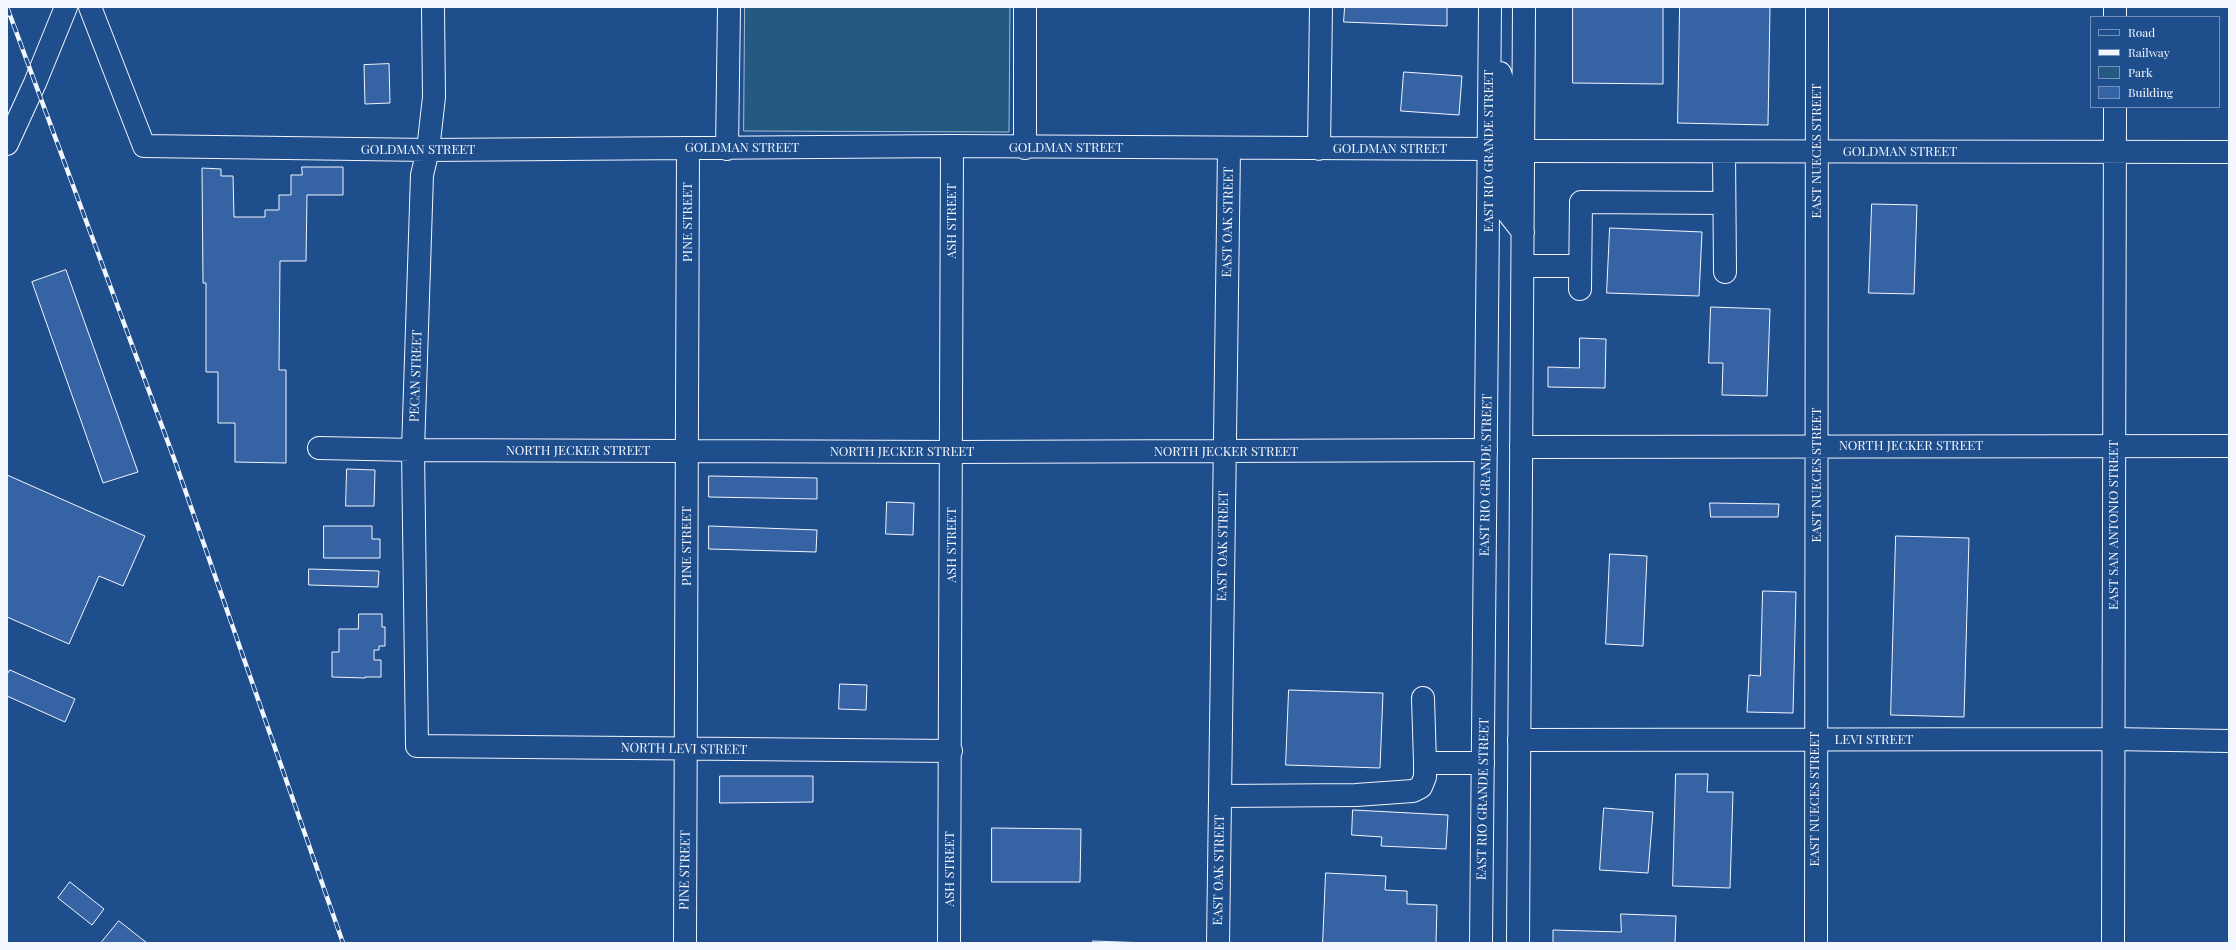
<!DOCTYPE html>
<html>
<head>
<meta charset="utf-8">
<style>
	body { margin:0 }
	#map { position:relative; width:2236px; height:950px; overflow:hidden; background:#1f4e8c; font-family:"Playfair Display",serif }
	canvas { display:block }
	.frame { position:absolute; inset:0; border:8px solid #f2f6ff; pointer-events:none }
	.legend { position:absolute; left:2090px; top:16px; width:130px; height:92px; box-sizing:border-box; background:#1f4e8c; border:1px solid #7391ba; margin:0; padding:5px 7px; list-style:none; font-size:12px; color:#f2f6ff }
	.legend li { display:flex; align-items:center; gap:8px; height:20px }
	.legend b { width:20px; border:1px solid #7391ba }
</style>
</head>
<body>
<div id="map">
<canvas width="2236" height="950"></canvas>
<div class="frame"></div>
<ul class="legend">
<li><b style="height:5px;background:#1f4e8c"></b>Road</li>
<li><b style="height:5px;background:#f2f6ff"></b>Railway</li>
<li><b style="height:11px;background:#245a82"></b>Park</li>
<li><b style="height:11px;background:#3563a3"></b>Building</li>
</ul>
</div>
<script>
const context = document.querySelector('canvas').getContext('2d');
context.lineJoin = 'round';
function paint(path, color) {
  context.fillStyle = color;
  context.fill(path, 'evenodd');
}
function trace(path, color, width, dash) {
  context.strokeStyle = color;
  context.lineWidth = width;
  context.lineCap = dash ? 'butt' : 'round';
  context.setLineDash(dash || []);
  context.stroke(path);
}
function drawText(font, color, halo, rows, align = 'center') {
  context.font = font + ' "Playfair Display",serif';
  context.lineWidth = 3;
  context.setLineDash([]);
  context.textBaseline = 'middle';
  context.strokeStyle = halo;
  context.fillStyle = color;
  for (const [text, x, y, turn = 0] of rows) {
    context.save();
    context.translate(x, y);
    context.rotate((+turn || 0) * Math.PI / 180);
    context.textAlign = isNaN(turn) ? turn : align;
    if (halo) context.strokeText(text, 0, 0);
    context.fillText(text, 0, 0);
    context.restore();
  }
}
const green = new Path2D(`
	M745,7H1010L1009,132L744,131Z`);
const building = new Path2D(`
	M1345,7H1447V26L1344,22Z
	M1573,7H1663V84L1573,83Z
	M1680,7H1770L1768,125L1678,123Z
	M389,64L390,103L365,104L364,65Z
	M1404,72L1462,76L1459,115L1401,111Z
	M302,167H343V195H307L306,261H280L279,370H286V463L235,462V423H218V372H206V283H203L202,168L221,169V176H233L234,217H265V210H279V195H291V175H302Z
	M1872,204L1917,205L1914,294L1869,293Z
	M1610,228L1702,232L1699,296L1607,293Z
	M66,270L138,472L103,483L32,282Z
	M1711,307L1770,309L1767,396L1722,395L1723,363H1709Z
	M1580,338L1606,339L1605,388L1548,387V367L1579,368Z
	M347,469L375,470L374,506H346Z
	M7,475L145,536L123,586L99,576L69,644L7,617Z
	M709,476L817,478V499L709,497Z
	M887,502L914,503L913,535L886,534Z
	M1710,503L1779,504L1778,517H1711Z
	M324,526H372V539H380V558H324Z
	M709,526L817,530L816,552L709,549Z
	M1896,536L1969,538L1964,717L1891,715Z
	M1610,554L1647,556L1643,646L1606,644Z
	M309,569L379,571L378,587L309,585Z
	M1763,591L1796,592L1793,713L1747,712L1749,675L1760,676Z
	M359,614H382V627H385V646H379V650H374V660H381V677H365V678L332,677V652H339V629H358Z
	M10,670L75,699L65,722L7,696V675Z
	M840,684L867,685L866,710L839,709Z
	M1289,690L1383,693L1380,768L1286,765Z
	M1676,774H1708L1707,792H1733L1730,888L1673,886Z
	M720,776H813V802L720,803Z
	M1604,808L1653,812L1648,873L1600,870Z
	M1353,810L1448,815L1446,849L1381,846L1382,837L1352,835Z
	M992,828L1081,829L1080,882H992Z
	M1326,873L1386,876L1385,890L1407,891V904L1437,905L1436,943H1323Z
	M70,882L104,909L92,925L58,898Z
	M1621,914L1676,916L1675,943H1553V930L1621,932Z
	M119,921L147,943H101Z
	M1093,941L1147,943H1093Z`);
const minor = new Path2D(`
	M90,7L144,146L428,150L952,146L1489,149
	M433,7L434,97L428,150L422,175L413,450L417,746L951,751
	M2115,17V7
	M7,144L35,83L66,7
	M1025,148V7
	M727,149L729,7
	M1319,149L1321,7
	M1523,151L2229,152
	M1724,152L1725,272
	M1523,266H1580
	M1580,289L1581,202L1724,203
	M1521,447L2229,446
	M319,448L413,450L953,452L1486,450
	M1423,698L1425,763H1483
	M1519,740L2112,739L2229,741
	M1220,796L1356,795L1413,791L1421,787L1425,777V763
	M685,943L688,148
	M949,943L952,146
	M1218,943L1229,149
	M1816,943L1817,7
	M2113,943L2115,107`);
const major = new Path2D(`
	M1500,73C1509,93 1500,117 1510,138C1512,142 1519,147 1523,151
	M1490,149L1498,155L1504,163L1505,209L1523,232
	M1481,943L1490,7
	M1518,943L1524,7`);
const rail = new Path2D(`
	M7,7L176,464L343,943`);
const streetNames = [
	["GOLDMAN STREET",742,148],
	["GOLDMAN STREET",1066,148],
	["GOLDMAN STREET",1390,149],
	["GOLDMAN STREET",418,150],
	["EAST RIO GRANDE STREET",1489,151,-90],
	["EAST NUECES STREET",1817,151,-90],
	["GOLDMAN STREET",1900,152],
	["ASH STREET",952,221,-90],
	["PINE STREET",688,222,-90],
	["EAST OAK STREET",1228,222,-89],
	["PECAN STREET",416,376,-88],
	["NORTH JECKER STREET",1911,446],
	["NORTH JECKER STREET",578,451],
	["NORTH JECKER STREET",902,452],
	["NORTH JECKER STREET",1226,452],
	["EAST RIO GRANDE STREET",1486,475,-89],
	["EAST NUECES STREET",1817,475,-90],
	["EAST SAN ANTONIO STREET",2114,525,-90],
	["ASH STREET",952,545,-90],
	["PINE STREET",687,546,-90],
	["EAST OAK STREET",1223,546,-89],
	["LEVI STREET",1874,740],
	["NORTH LEVI STREET",684,749,1],
	["EAST RIO GRANDE STREET",1483,799,-89],
	["EAST NUECES STREET",1815,799,-90],
	["ASH STREET",950,869,-90],
	["PINE STREET",685,870,-89],
	["EAST OAK STREET",1219,870,-89]
];
paint(green, '#245a82');
trace(green, '#a8bbd7', 1);
paint(building, '#3563a3');
trace(building, '#f2f6ff', 1);
trace(minor, '#f2f6ff', 24);
trace(major, '#f2f6ff', 24);
trace(minor, '#1f4e8c', 22);
trace(major, '#1f4e8c', 22);
trace(rail, '#f2f6ff', 4.5);
trace(rail, '#1f4e8c', 3, [9]);
drawText('13px', '#f2f6ff', '#1f4e8c', streetNames);
</script>
</body>
</html>
